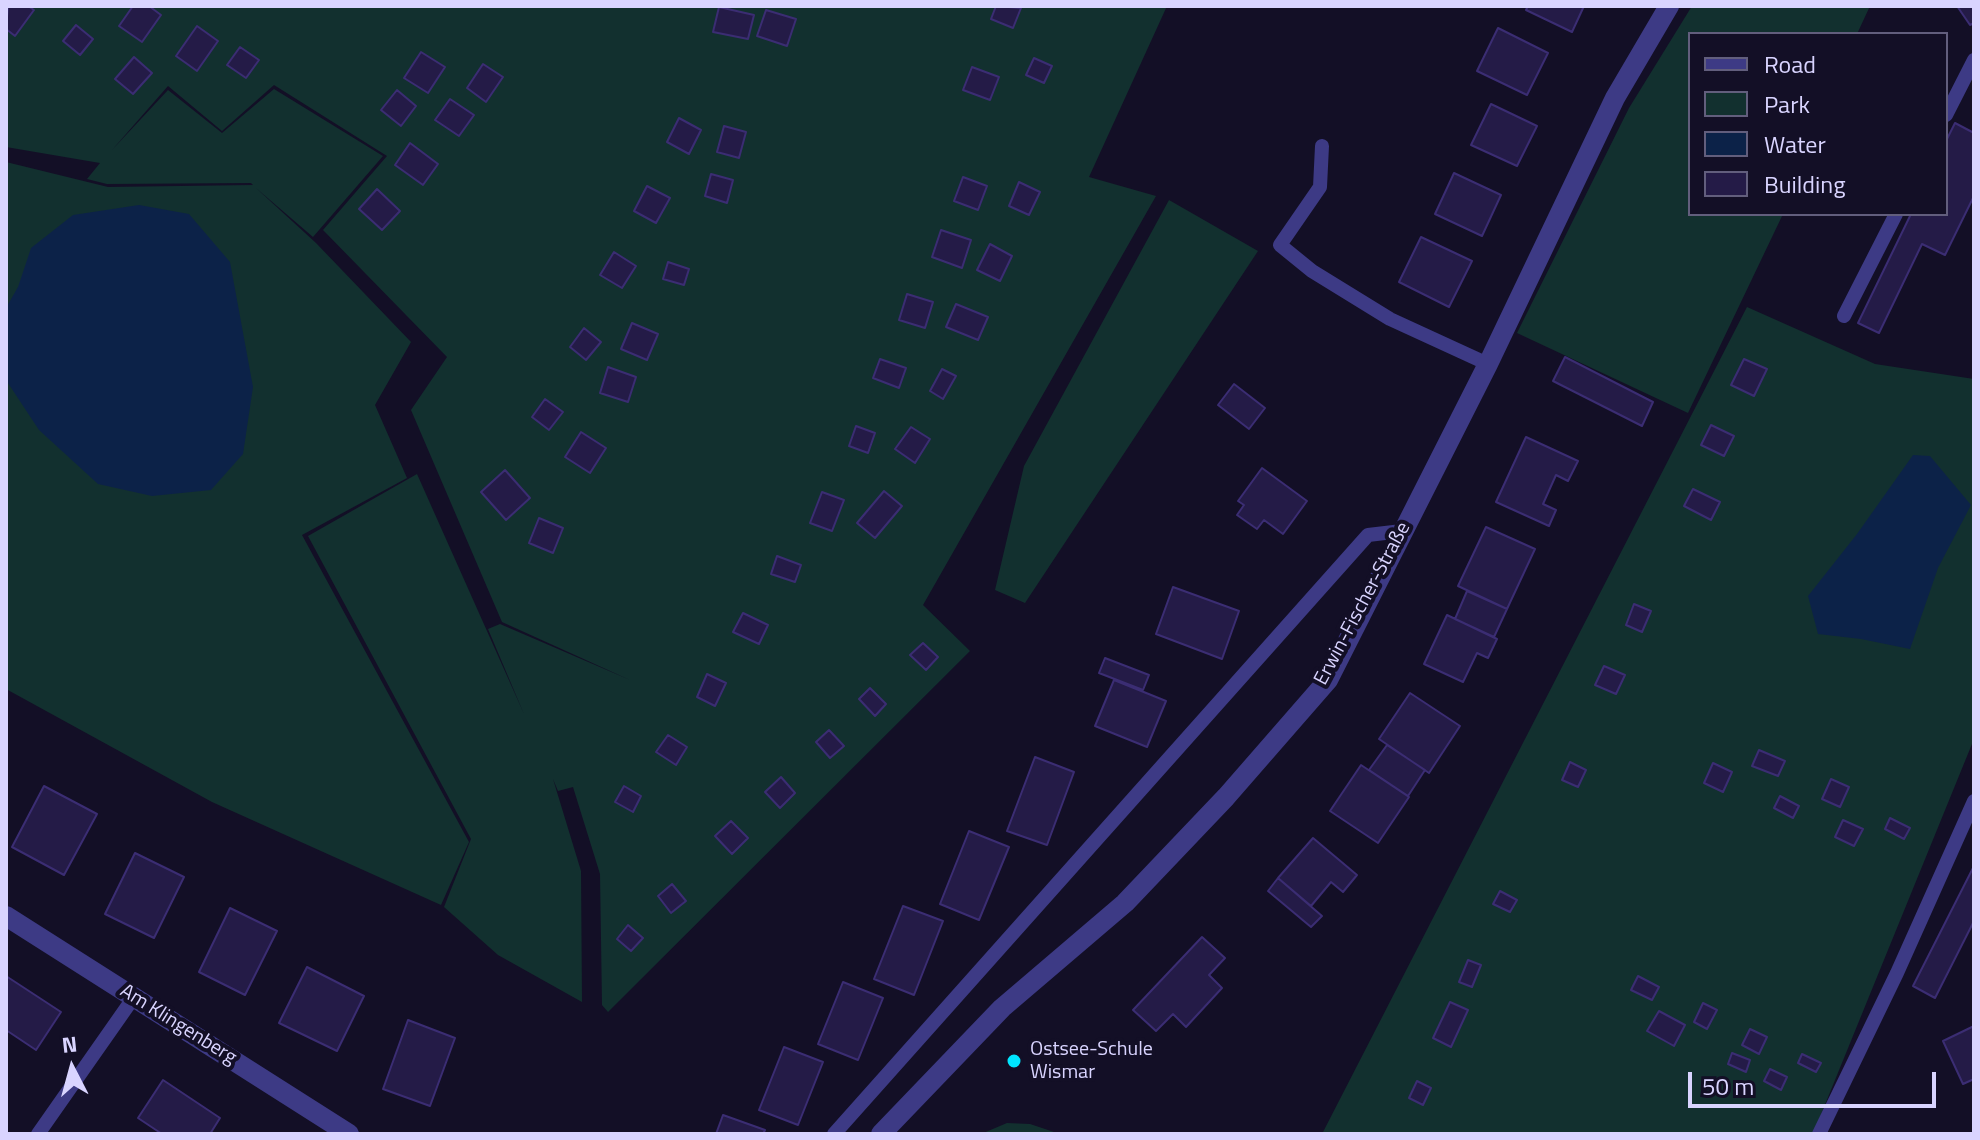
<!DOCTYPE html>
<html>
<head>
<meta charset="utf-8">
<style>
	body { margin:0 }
	#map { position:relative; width:1980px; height:1140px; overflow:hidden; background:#130f26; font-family:"Titillium Web",sans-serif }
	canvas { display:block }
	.frame { position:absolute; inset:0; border:8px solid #d9d4ff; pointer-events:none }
	.legend { position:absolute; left:1688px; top:32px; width:260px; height:184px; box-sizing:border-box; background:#130f26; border:2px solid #625e7d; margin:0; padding:10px 14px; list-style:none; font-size:24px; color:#d9d4ff }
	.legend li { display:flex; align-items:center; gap:16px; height:40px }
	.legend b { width:40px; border:2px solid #625e7d }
	.north { position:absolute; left:32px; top:1028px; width:80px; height:80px; -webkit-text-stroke:6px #130f26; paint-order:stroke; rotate:354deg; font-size:22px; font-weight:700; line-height:32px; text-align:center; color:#d9d4ff }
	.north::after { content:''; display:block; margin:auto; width:28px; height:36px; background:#d9d4ff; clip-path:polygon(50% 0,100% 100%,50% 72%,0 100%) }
	.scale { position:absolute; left:1688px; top:1072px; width:248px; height:36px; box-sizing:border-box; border:4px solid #d9d4ff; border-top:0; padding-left:10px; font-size:24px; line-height:28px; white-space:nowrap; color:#d9d4ff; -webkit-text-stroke:6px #130f26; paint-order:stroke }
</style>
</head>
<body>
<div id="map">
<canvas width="1980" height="1140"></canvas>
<div class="frame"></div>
<ul class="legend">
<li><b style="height:10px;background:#3d3a85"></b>Road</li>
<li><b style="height:22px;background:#12302f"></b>Park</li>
<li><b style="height:22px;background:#0c2248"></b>Water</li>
<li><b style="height:22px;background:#241b47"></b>Building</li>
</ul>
<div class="north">N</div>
<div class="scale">50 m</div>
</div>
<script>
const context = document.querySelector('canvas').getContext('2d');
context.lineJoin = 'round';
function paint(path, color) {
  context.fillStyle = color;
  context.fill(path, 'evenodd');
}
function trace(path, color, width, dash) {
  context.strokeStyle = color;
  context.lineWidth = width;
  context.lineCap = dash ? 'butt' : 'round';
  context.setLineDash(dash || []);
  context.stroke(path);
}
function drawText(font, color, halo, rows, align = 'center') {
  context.font = font + ' "Titillium Web",sans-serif';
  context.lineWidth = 8;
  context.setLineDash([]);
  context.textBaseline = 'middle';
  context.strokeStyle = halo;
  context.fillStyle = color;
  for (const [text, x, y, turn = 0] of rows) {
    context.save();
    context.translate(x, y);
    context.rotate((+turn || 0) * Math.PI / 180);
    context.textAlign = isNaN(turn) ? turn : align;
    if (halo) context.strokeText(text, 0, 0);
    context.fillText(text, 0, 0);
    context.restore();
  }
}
const green = new Path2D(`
	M6,6H1167L1089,177L1156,196L923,605L970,651L608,1012L602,1005L600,874L573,787L558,791L553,779L581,871L582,1002L498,955L444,907L471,839L308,536L417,474L524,714L488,629L500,624L630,680L502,622L411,410L447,357L323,230L387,156L274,85L222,131L168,86L112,150L168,90L222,133L274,89L383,156L313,237L256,188L316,243L411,342L375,405L407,478L302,535L469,842L441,905L212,802L6,689V162L108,187L253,185L251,183L107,184L87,179L100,163L6,147Z
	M1692,6H1870L1857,34H1690V214H1783L1688,413L1517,333L1629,108Z
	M1169,200L1258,251L1025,603L995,590L1024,466Z
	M1747,307L1875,364L1974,379V739L1813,1134H1322Z
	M1007,1123L1030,1124L1060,1134H981Z`);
const water = new Path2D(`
	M139,205L189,214L230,262L253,387L243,454L211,490L152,496L98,484L39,430L6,380V308L18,287L31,248L73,215Z
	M1913,455L1930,456L1971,505L1938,568L1910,649L1861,639L1818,634L1808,596L1857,534Z`);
const building = new Path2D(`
	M8,6H28L34,10L15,36L6,29Z
	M133,6H149L161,15L142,42L119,26Z
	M996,6L1021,8L1013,28L991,19Z
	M1528,6H1584L1572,32L1526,10Z
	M1957,6H1974V23L1970,25Z
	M719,7L754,15L748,39L713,32Z
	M766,10L796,19L787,46L757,36Z
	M76,25L93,39L80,55L63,41Z
	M197,26L218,41L197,71L176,56Z
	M1498,28L1548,53L1527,95L1477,71Z
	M240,47L259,60L246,78L227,65Z
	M421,52L445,67L428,93L404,78Z
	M134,57L152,73L133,94L115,79Z
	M1034,58L1052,66L1044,83L1026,75Z
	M483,64L503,77L486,102L467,88Z
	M972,67L999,77L990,100L963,90Z
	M397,90L416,106L401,126L381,110Z
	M450,99L474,115L459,136L435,120Z
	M1491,104L1537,126L1517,166L1471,145Z
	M679,118L701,130L689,154L667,142Z
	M1955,123L1974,133V196L1945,255L1922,244L1879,333L1858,323L1911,214H1946V141Z
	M724,126L746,132L739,158L717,152Z
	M410,143L438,164L423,185L395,165Z
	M1454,173L1501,195L1482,236L1435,214Z
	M711,174L733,180L727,203L705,196Z
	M963,177L987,186L978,210L954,201Z
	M1019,182L1040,192L1029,215L1009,206Z
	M647,186L670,198L656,223L634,211Z
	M377,189L400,211L382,230L359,209Z
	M941,230L971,240L962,268L932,257Z
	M1421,237L1472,261L1449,307L1399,282Z
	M990,244L1012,256L1000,281L977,270Z
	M614,252L636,266L622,288L600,275Z
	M668,262L689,269L684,285L663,279Z
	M907,294L933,302L925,328L899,320Z
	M956,304L988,317L978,340L946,327Z
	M632,323L658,334L647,360L621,349Z
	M584,328L601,342L586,360L570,347Z
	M1565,357L1653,402L1642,426L1553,381Z
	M880,359L906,368L899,388L873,378Z
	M1744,359L1767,369L1754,396L1731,385Z
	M608,367L636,377L628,402L600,393Z
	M942,369L956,376L943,399L930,391Z
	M1234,384L1265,408L1249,429L1218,405Z
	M545,399L563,412L549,430L532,417Z
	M1711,425L1734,436L1724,456L1701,445Z
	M856,426L875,433L868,453L849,446Z
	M911,427L930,439L915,463L895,449Z
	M581,432L606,448L590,473L565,457Z
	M1526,437L1578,461L1568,481L1556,475L1543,504L1556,510L1549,526L1496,502Z
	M1262,468L1307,501L1283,534L1264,520L1257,529L1237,515L1244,505L1238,501Z
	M505,470L530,498L506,520L481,492Z
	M1693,489L1720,502L1711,520L1684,506Z
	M884,491L902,506L875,538L857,523Z
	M822,492L844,500L832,531L810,523Z
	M539,518L563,528L553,553L529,543Z
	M1486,527L1535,549L1507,609L1458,586Z
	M777,556L801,565L795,582L771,574Z
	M1173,587L1239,611L1222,659L1156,634Z
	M1467,591L1507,609L1494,637L1455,619Z
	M1634,604L1651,611L1642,632L1626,625Z
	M743,613L768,625L759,644L733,632Z
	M1447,615L1497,639L1488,658L1477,653L1463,682L1424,664Z
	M923,643L938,657L926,670L910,655Z
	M1105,658L1149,675L1143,690L1099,673Z
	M1604,666L1625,675L1616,694L1595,685Z
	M707,674L726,683L715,706L697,697Z
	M1114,680L1166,701L1147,747L1095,726Z
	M870,688L886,704L875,716L859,699Z
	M1410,693L1460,726L1429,773L1379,739Z
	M829,730L844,746L830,758L816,742Z
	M668,735L687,747L676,765L656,752Z
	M1387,745L1425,770L1408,796L1369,770Z
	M1759,750L1785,761L1778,776L1752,766Z
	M1035,757L1074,772L1047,845L1007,831Z
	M1570,762L1586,770L1578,787L1562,780Z
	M1713,763L1732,772L1723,792L1704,783Z
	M1361,765L1409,797L1378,843L1330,811Z
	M781,777L795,793L780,808L765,792Z
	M1831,779L1849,787L1840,807L1822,799Z
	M44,786L97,814L64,875L12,847Z
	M624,786L641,796L633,812L615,802Z
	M1780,796L1799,806L1793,818L1774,808Z
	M1890,818L1910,828L1904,839L1885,829Z
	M1843,820L1863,829L1854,846L1835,837Z
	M731,821L748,838L732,854L715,836Z
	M969,831L1009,847L979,920L940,904Z
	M1313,838L1357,875L1343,892L1331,882L1311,906L1278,878Z
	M135,853L184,877L154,938L105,914Z
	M1974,866V921L1935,998L1913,986Z
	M1278,878L1322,916L1311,927L1268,891Z
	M672,884L686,901L671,913L658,896Z
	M1500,891L1517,900L1510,912L1493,904Z
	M903,906L943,921L914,995L874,979Z
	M230,908L277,931L245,995L199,972Z
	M628,925L643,938L631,951L617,939Z
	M1202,937L1225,958L1209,975L1222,988L1186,1027L1173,1014L1156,1031L1133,1010Z
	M1468,960L1481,965L1472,987L1459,982Z
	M307,967L364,996L337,1051L279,1023Z
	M6,976L61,1012L36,1050L6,1030Z
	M1638,976L1659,987L1652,1000L1631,990Z
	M843,982L883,998L858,1060L818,1044Z
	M1450,1002L1468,1010L1451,1047L1433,1038Z
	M1703,1003L1717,1010L1707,1029L1694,1022Z
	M1659,1011L1685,1025L1674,1046L1647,1031Z
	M408,1020L455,1038L430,1106L383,1089Z
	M1974,1026V1079L1963,1084L1943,1041Z
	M1750,1029L1767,1037L1759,1054L1742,1045Z
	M784,1047L823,1062L798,1125L759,1110Z
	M1732,1053L1750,1060L1746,1072L1728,1064Z
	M1802,1054L1821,1063L1816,1072L1798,1063Z
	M1770,1069L1787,1077L1781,1090L1764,1081Z
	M163,1080L220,1118L210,1134H162L138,1118Z
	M1417,1081L1431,1088L1423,1105L1409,1098Z
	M723,1115L765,1130L763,1134H716Z`);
const lane = new Path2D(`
	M1946,115L1974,60
	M1322,146L1320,187L1280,245L1312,271L1390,319L1488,364
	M1844,316L1896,214
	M38,1134L134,997
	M834,1134L1368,535L1402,531
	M1819,1134L1897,973L1974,801`);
const street = new Path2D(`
	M6,916L349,1134
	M881,1134L1002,1008L1125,903L1226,797L1328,680L1488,364L1615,98L1669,6`);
const markers = [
	[1014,1061,8,"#00e5ff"]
];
const streetNames = [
	["Erwin-Fischer-Straße",1363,604,-62],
	["Am Klingenberg",178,1025,32]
];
const poiNames = [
	["Ostsee-Schule",1030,1050],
	["Wismar",1030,1073]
];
paint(green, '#12302f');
paint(water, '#0c2248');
paint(building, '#241b47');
trace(building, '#3b2d73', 2);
trace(lane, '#3d3a85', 14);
trace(street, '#3d3a85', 20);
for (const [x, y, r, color] of markers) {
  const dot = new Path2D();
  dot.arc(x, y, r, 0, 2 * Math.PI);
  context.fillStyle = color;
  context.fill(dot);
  trace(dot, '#130f26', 3);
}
drawText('20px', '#d9d4ff', '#130f26', streetNames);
drawText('20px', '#d9d4ff', '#130f26', poiNames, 'left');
</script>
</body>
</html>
